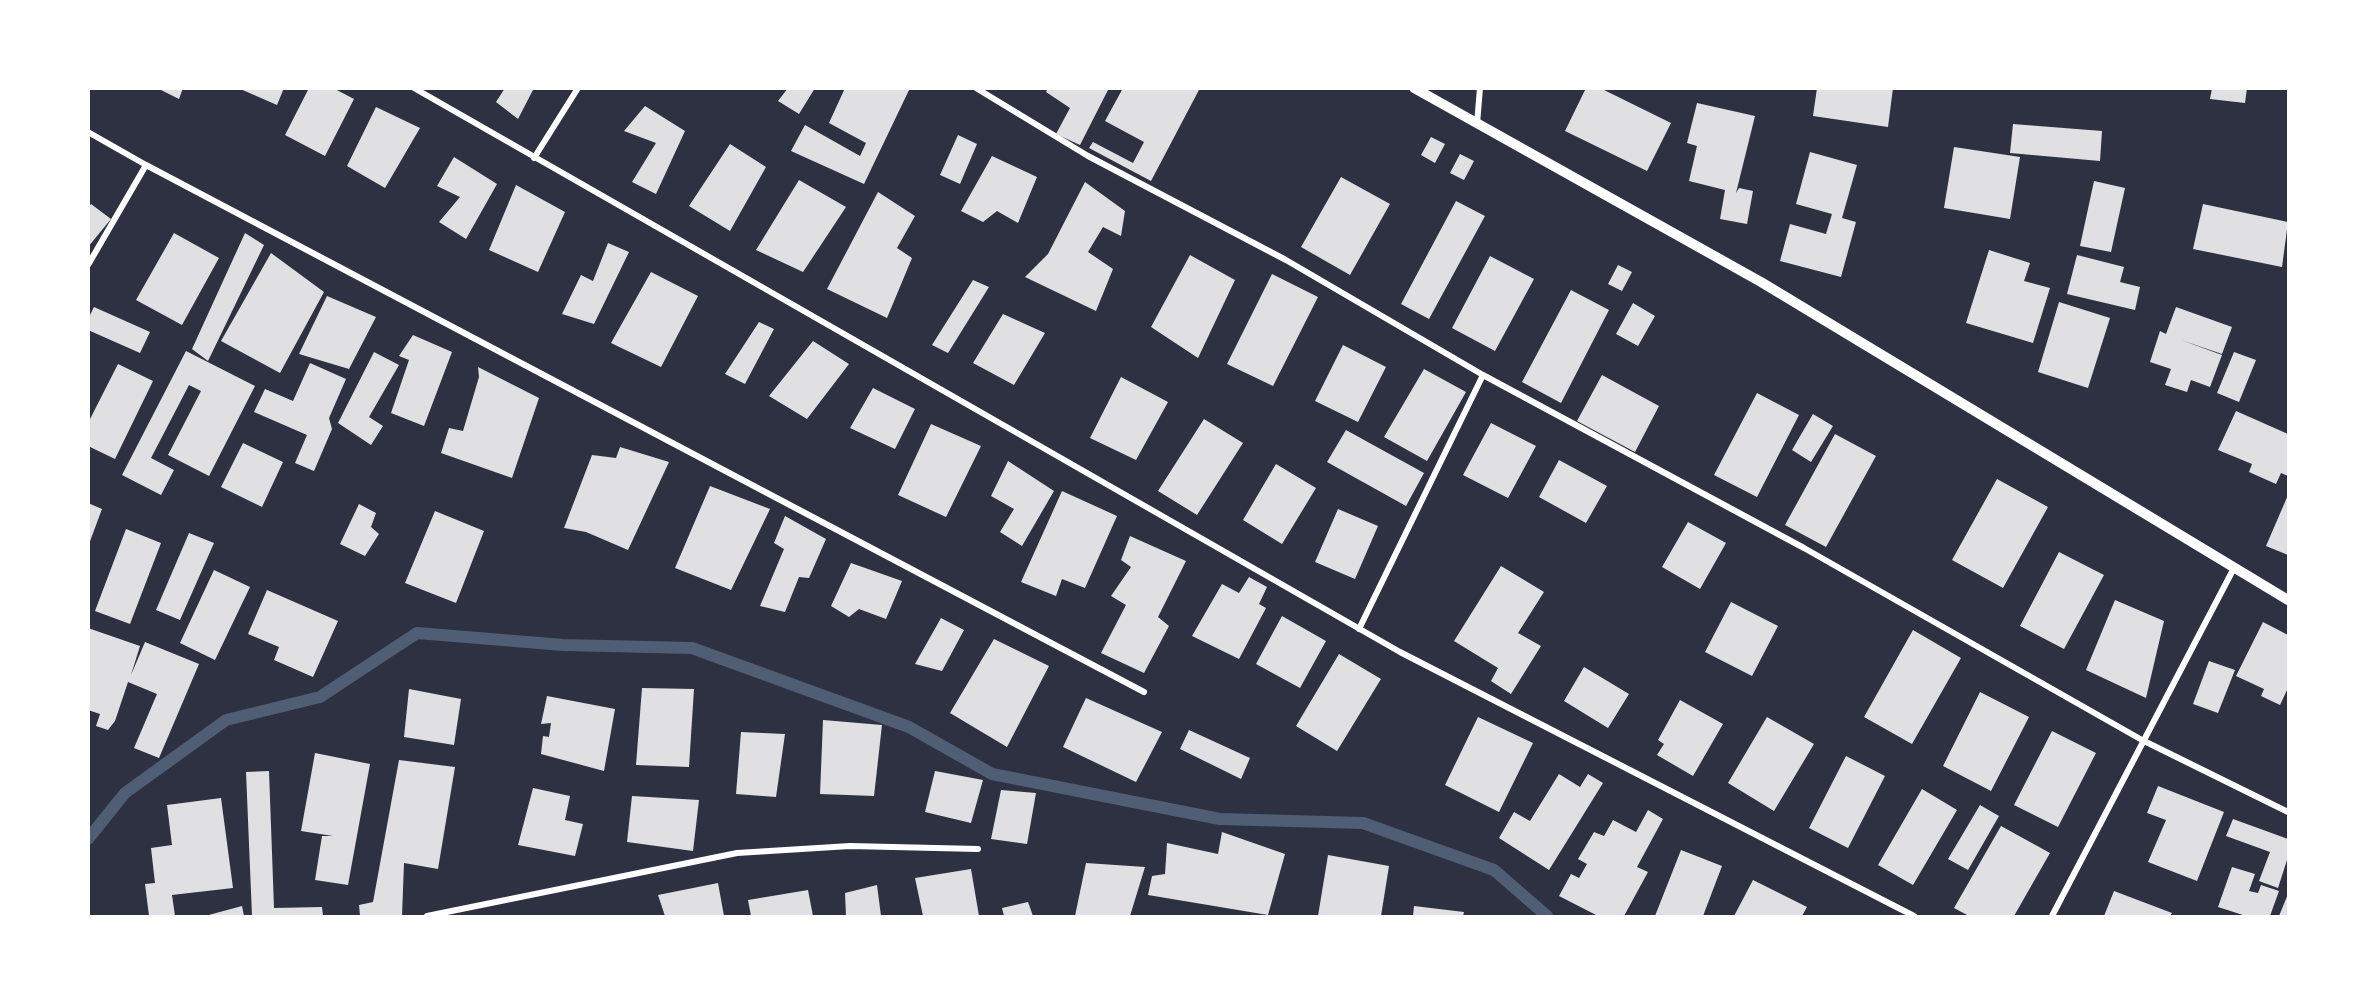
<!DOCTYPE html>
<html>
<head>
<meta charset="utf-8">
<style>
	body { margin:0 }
	#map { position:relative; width:2377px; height:1005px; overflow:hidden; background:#2d3142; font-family:"DM Sans",sans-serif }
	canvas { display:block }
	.frame { position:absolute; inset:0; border:90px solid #fff; pointer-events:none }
</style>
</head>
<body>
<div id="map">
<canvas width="2377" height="1005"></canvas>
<div class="frame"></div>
</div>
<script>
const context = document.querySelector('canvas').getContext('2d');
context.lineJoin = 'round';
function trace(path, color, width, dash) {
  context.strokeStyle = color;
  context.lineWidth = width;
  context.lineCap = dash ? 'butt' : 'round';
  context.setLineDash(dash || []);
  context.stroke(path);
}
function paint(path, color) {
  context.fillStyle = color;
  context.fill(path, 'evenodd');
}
const stream = new Path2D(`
	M88,839L125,793L226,720L320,697L417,633L563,645L692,648L909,727L992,774L1220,819L1363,823L1494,870L1547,916`);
const building = new Path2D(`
	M157,88H183L179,99Z
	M238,88H284L277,105Z
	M309,88H333L354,99L325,156L285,135Z
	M505,88H534L518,119L496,102Z
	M788,88H815L799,114L778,101Z
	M845,88H910L864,184L791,151L805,125L860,156L866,143L829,123Z
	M1048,88H1109L1080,145L1056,134L1070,108L1046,92Z
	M1123,88H1200L1151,181L1089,148L1093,142L1133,163L1144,142L1105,121Z
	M1586,88H1600L1671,123L1647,171L1565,131Z
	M1817,88H1893L1888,127L1813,116Z
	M2212,88H2247L2245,103L2210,99Z
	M1697,103L1755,116L1736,193L1739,188L1753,191L1747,224L1720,219L1725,190L1689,181L1697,146L1687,143Z
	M645,106L685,131L656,194L632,182L656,143L624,131Z
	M376,107L420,128L385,188L347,166Z
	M2013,124L2102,131L2100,161L2010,153Z
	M958,135L977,144L960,184L940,175Z
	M1431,137L1445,144L1435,163L1421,155Z
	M730,144L766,167L730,231L689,206Z
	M1954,147L2020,157L2010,219L1944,208Z
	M1810,152L1857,165L1842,218L1856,222L1841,277L1780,261L1790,224L1826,234L1832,214L1796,204Z
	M1460,154L1474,161L1464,180L1450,173Z
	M992,156L1037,177L1018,223L997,211L983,222L961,211Z
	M454,157L497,184L466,239L439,222L460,197L437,186Z
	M1341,177L1390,204L1350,275L1301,247Z
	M799,180L846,207L803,272L756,250Z
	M2094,181L2125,188L2111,252L2080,246Z
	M1085,182L1125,211L1121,236L1103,227L1088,252L1113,269L1096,311L1025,277L1048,254Z
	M516,185L565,212L538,272L489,250Z
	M878,192L915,216L897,248L912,258L887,318L827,289Z
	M1456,201L1485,216L1429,319L1401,304Z
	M91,204L111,219L88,247V208Z
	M2203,204L2288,222L2282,267L2193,249Z
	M174,233L219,258L182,325L136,300Z
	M245,233L264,245L208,361L192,349Z
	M608,243L629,252L594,324L562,314L581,275L593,281Z
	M1989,250L2030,263L2024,281L2050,288L2033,343L1966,323Z
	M271,253L324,292L280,373L221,341Z
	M1190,255L1235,280L1198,358L1151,327Z
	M2077,255L2124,267L2120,282L2140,287L2135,310L2067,294Z
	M1490,256L1534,279L1495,351L1452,328Z
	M1618,265L1632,272L1622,291L1608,284Z
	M651,272L698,296L661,367L611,343Z
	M1272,274L1318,297L1273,386L1227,364Z
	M973,280L989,287L948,353L932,345Z
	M1571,290L1609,310L1561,403L1522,382Z
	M327,296L376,317L349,369L299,354Z
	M2059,302L2110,318L2088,388L2038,372Z
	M1633,303L1655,316L1638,346L1616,334Z
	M94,307L150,332L140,353L88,330V319Z
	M2176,307L2232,327L2222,354L2181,340L2222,355L2210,387L2191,380L2187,392L2165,385L2171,369L2150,362L2160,331L2166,334Z
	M1003,314L1045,333L1014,385L973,363Z
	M759,322L774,329L745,384L725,374Z
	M413,335L452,352L424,426L391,413L409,360L399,356Z
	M813,341L849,364L807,419L769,396Z
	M1343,345L1386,367L1358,422L1315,401Z
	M186,351L255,386L209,476L168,455L201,391L189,385L151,458L174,470L161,495L122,475Z
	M374,352L399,365L369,417L383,426L371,445L338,423Z
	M2234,352L2256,360L2239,402L2217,393Z
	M310,363L346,379L329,418L332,429L314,471L295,463L307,435L254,412L265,389L293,401Z
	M118,364L153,381L115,459L88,446V423Z
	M478,367L539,398L512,478L441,453L449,428L463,431L479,377Z
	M1424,369L1466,392L1427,461L1384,437Z
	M1602,375L1659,406L1635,452L1577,421Z
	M1121,377L1168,402L1136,460L1090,438Z
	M873,388L915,409L895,449L850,428Z
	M1757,393L1799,415L1757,497L1714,475Z
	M2236,411L2288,434V476L2281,473L2276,484L2249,472L2252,464L2218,450Z
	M1813,414L1833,426L1811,462L1792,450Z
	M1204,419L1243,443L1197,515L1158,491Z
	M1491,423L1536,446L1508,498L1463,475Z
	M931,424L981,446L946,517L898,495Z
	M1346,430L1424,473L1406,506L1327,462Z
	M1835,434L1876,456L1826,547L1785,525Z
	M243,443L283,462L262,507L221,487Z
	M620,447L669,462L628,550L586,532L564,528L592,455L616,458Z
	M1559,460L1607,486L1586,523L1539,497Z
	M1008,461L1054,491L1022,546L1000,532L1014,509L991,496Z
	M1276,464L1316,488L1282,544L1243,520Z
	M1997,479L2048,507L2003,588L1952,560Z
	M710,486L770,509L731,590L675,568Z
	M1062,491L1117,516L1085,588L1062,579L1056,596L1021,582Z
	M2288,495V555L2266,546Z
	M88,503L102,509L89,544H88Z
	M359,504L376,513L371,527L379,534L365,556L340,544Z
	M1338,509L1378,526L1355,579L1315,562Z
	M435,511L484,531L456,603L405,583Z
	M785,516L826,539L809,578L799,577L785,612L760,606L784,549L774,543Z
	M1688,522L1726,543L1700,589L1662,567Z
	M126,529L161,543L130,624L95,611Z
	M189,533L214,543L180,620L156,610Z
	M1130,536L1186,561L1158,617L1169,626L1144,673L1101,653L1126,605L1111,596L1131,567L1121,560Z
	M2059,552L2104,575L2064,649L2020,626Z
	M851,563L902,581L886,619L859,609L849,617L831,606Z
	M1501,566L1544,592L1518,633L1541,646L1511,694L1491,681L1498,668L1454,641Z
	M214,570L250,587L215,660L180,643Z
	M1249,577L1267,587L1259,604L1266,608L1239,659L1192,636L1222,584L1239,593Z
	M267,590L338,621L313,677L274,660L279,647L248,634Z
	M2115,600L2164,621L2146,698L2086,670Z
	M1731,602L1778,626L1752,676L1705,652Z
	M1282,616L1326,641L1300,688L1256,664Z
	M941,618L964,630L942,671L915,664Z
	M2263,622L2288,635V688L2280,705L2261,696L2264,689L2236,676Z
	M88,628L140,646L131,675L145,642L199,664L159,758L134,748L157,694L128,682L115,721L108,730L96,726L100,714L88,710Z
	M1913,630L1961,658L1912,744L1864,717Z
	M994,639L1049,666L1007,747L950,713Z
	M1339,654L1381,679L1337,751L1296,726Z
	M2209,661L2235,670L2218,713L2193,704Z
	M1584,667L1629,694L1608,728L1564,701Z
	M642,688L694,689L689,767L636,765Z
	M409,689L461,699L454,745L404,737Z
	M1980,692L2029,717L1991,791L1943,766Z
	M547,696L615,709L604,771L541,754L543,736L549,737L551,723L541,724Z
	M1086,698L1162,732L1136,782L1063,747Z
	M1680,700L1723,724L1693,776L1657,755L1664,744L1658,740Z
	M1478,717L1533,743L1499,812L1445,785Z
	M1767,717L1814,744L1774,811L1728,783Z
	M823,720L882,725L874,796L820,794Z
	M1189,730L1250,758L1241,779L1180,749Z
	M2052,731L2096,753L2058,827L2014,805Z
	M741,732L785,734L776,797L736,794Z
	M315,753L370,764L348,885L315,880L322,836H333L301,831Z
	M1846,756L1885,776L1848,848L1809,828Z
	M399,760L455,767L438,869L404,863L402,916H360L359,905L373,902Z
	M269,771L274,908L322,907L323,916H252L246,772Z
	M935,771L983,780L971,823L925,812Z
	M1559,774L1580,787L1588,774L1603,783L1549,870L1499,838L1514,812L1530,821Z
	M2158,786L2224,812L2197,881L2148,862L2166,820L2147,813Z
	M533,788L570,796L565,820L583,824L575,856L518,845Z
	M1922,789L1957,810L1913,885L1878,865Z
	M1001,790L1036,793L1027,844L991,839Z
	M632,796L699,800L693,851L627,842Z
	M221,798L233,888L172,895L175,916H149L145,884L155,883L151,848L172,845L167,805Z
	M1980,805L1999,816L1968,870L1948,859Z
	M1648,810L1663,819L1637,867L1648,872L1624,916H1598L1559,896L1571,874L1579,878L1587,864L1578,859L1594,832L1604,836L1613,820L1636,832Z
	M2233,819L2288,839V857L2278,888L2259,881L2270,852L2226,836Z
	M2001,826L2050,853L2014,916H1969L1954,908Z
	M1222,832L1285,854L1268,915L1148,895L1152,876L1165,874L1167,843L1218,854Z
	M1681,850L1722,866L1703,916H1655Z
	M1328,855L1389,866L1381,916H1318Z
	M1086,863L1145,867L1130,916H1075Z
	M2232,867L2255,874L2249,891L2258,893L2261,885L2279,891L2270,916H2246L2218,907Z
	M971,869L979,916H923L915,878Z
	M1753,880L1807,907L1802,916H1734Z
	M718,883L724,916H665L658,895Z
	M877,885L881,916H846L845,893Z
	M808,890L813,916H751L748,900Z
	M2114,891L2172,913L2170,916H2104Z
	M2288,894V916H2279Z
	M1028,902L1033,916H1004L1002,908Z
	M242,906L244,916H205Z
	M1414,906L1464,912L1463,916H1413Z`);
const minor = new Path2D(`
	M414,88L1400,652L1914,916
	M976,88L1088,156L1286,260L1483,375L1359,629
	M1477,124L1480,88
	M88,132L146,165L1144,692
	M534,158L578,88
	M88,265L146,165
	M1483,375L1804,548L2142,740L2288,812
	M427,916L737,853L850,846L978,849
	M2052,916L2234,568`);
const tertiary = new Path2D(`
	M1414,88L1761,282L2288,600`);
trace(stream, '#4f5d75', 12);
paint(building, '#e0e0e3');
trace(minor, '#fff', 6);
trace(tertiary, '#fff', 10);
</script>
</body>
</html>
